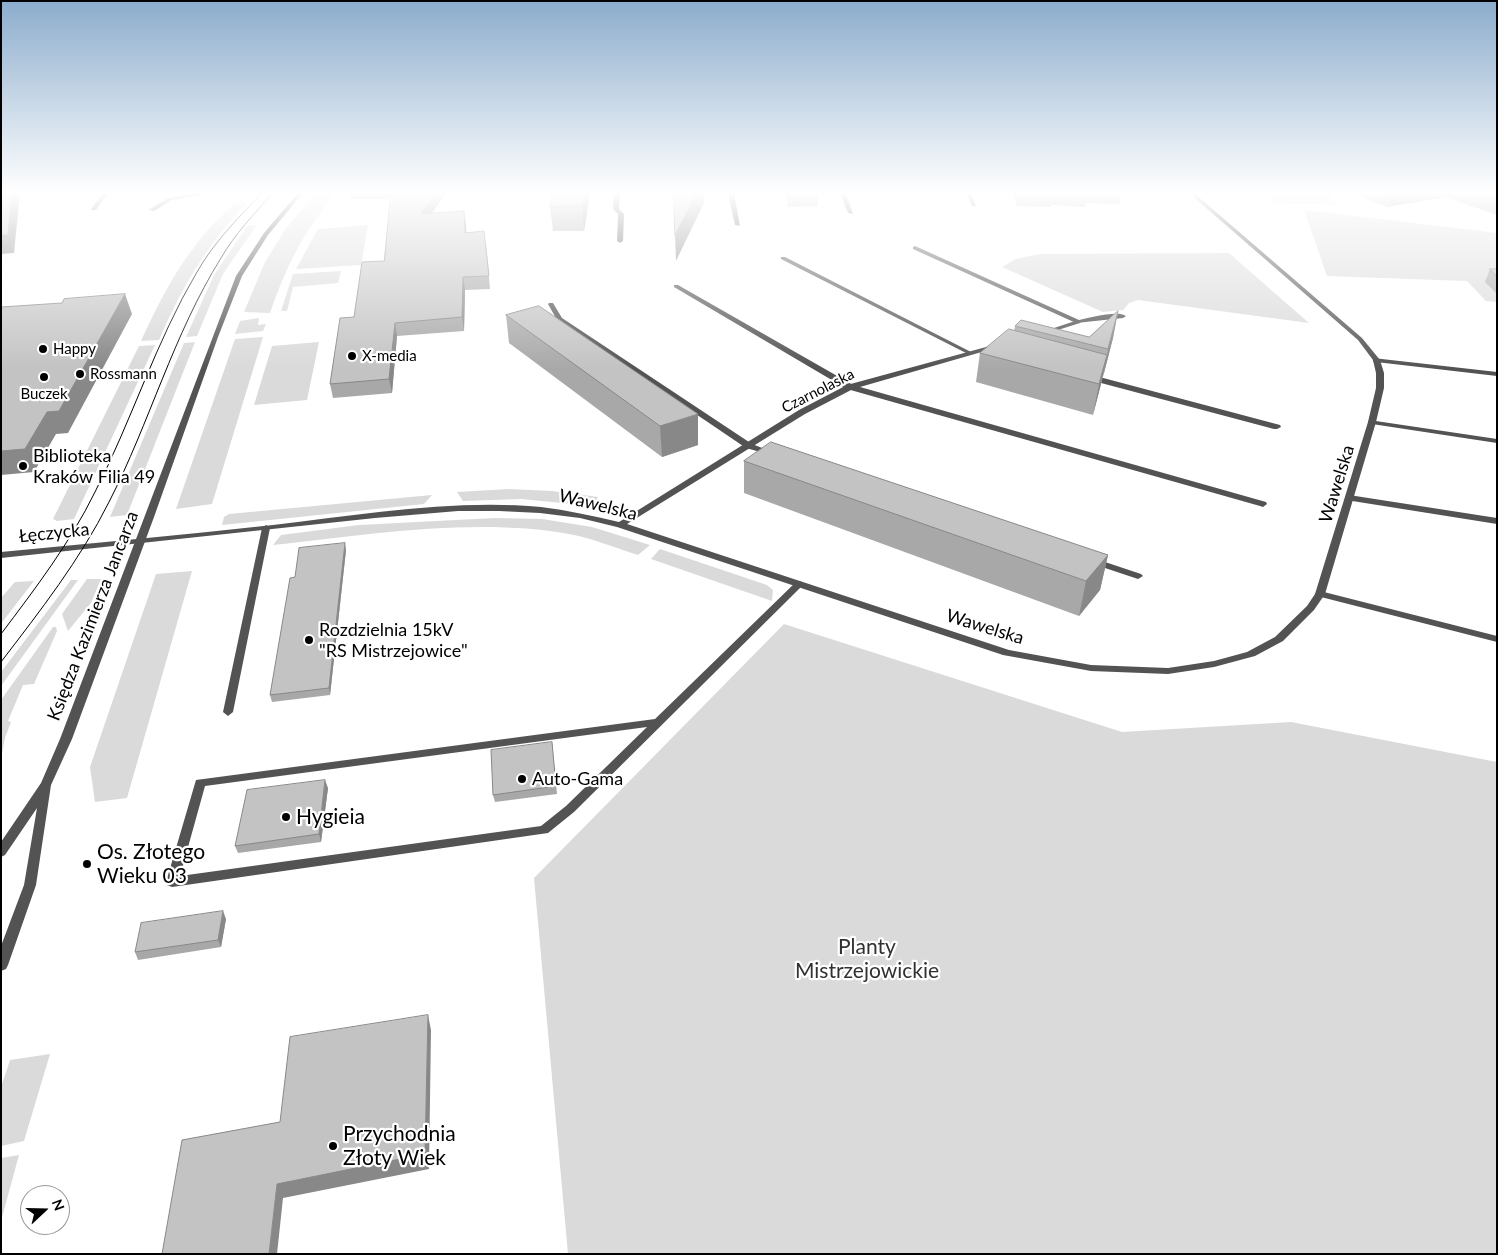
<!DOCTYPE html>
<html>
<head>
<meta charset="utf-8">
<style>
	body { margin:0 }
	#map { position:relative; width:1498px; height:1255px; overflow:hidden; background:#fff; font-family:Lato,sans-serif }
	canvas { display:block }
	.frame { position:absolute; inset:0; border:2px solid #000; pointer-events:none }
	.north { position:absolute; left:20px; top:1185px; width:50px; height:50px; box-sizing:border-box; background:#fff; border:1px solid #999; border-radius:50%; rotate:69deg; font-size:14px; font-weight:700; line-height:20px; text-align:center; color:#000 }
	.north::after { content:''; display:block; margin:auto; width:18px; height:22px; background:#000; clip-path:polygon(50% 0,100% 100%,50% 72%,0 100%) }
</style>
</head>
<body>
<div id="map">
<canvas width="1498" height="1255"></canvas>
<div class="frame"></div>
<div class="north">N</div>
</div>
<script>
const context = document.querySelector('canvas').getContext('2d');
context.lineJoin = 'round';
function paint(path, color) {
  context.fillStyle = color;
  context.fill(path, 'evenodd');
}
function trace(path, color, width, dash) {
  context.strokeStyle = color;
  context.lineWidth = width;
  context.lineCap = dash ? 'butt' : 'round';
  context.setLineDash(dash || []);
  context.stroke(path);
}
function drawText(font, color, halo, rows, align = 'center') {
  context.font = font + ' Lato,sans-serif';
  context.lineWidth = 4.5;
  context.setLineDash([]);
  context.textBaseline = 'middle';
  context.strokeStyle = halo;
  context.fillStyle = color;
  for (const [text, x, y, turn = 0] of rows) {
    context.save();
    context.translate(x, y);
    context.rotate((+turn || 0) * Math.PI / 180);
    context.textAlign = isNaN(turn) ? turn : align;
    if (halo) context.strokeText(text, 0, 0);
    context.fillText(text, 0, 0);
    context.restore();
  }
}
const green = new Path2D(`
	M1266,193H1327L1338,205L1274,203Z
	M322,194H335C302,234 287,265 270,313L244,312L265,262L285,230L308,201Z
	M248,202C207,244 182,287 159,340L141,341C156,308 173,274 195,246C206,230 221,217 234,203Z
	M1304,210L1497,233V302L1486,301L1467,281L1327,276Z
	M248,225L256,226L223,274L197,336L186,337L214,275Z
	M368,225L361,265L296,269L318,229Z
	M1229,253L1309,323L1138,300L1129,303L1123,310L1103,312L1002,267L1016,259L1040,254Z
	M341,271L338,283L293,287L287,311H281L293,274Z
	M259,318L258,325L266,324L263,331L235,334L240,321Z
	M263,337L212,504L176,509L235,339Z
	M195,342L127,515L110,517L184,343Z
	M319,342L307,400L254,405L272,346Z
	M155,345L74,519L57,521L53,519L139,346Z
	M509,489L552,491L598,497L593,506L521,499L463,501L457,492Z
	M432,495L424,504L222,525L224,517L229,514Z
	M495,518L542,519L592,527L650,545L638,555C615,548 592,538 569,534C476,517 366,535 273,545L281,535L359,525Z
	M660,549L767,585L773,590L772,601L651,559Z
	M192,571L127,798L95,802L90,767L156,574Z
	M87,579H101L91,603L68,631L62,614Z
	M71,580H78L1,686V672Z
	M34,581L3,621L1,623V598L15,582Z
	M784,624L1122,732L1291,722L1497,762V1254H568L534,878Z
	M53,627H56L57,631L34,684L23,685L8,721L11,722L5,738L1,758V700Z
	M50,1054L24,1141L1,1146V1087L10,1060Z
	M19,1155L1,1221V1158Z`);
const service = new Path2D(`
	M103,193H108L96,210H92L91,209Z
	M196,193H209L172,200L154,211L149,210L168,198Z
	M614,193H620L619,209L624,214L623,241L620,243L617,241L618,214L613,209Z
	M728,193H734L740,226L735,225Z
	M840,193H846L853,214L848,213Z
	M966,193H971L976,206H972Z
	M915,246L1079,320C1090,318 1117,310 1126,316L1123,318L1076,323L913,249V247Z
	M781,257H785L973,353L968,354L781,259Z
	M674,285H678L853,385L1266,502L1267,504L1263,507L1260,506L847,389L674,287Z
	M549,303H553L562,318L752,444L775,453L771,455L746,448L557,320L548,304Z
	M1373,358L1497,372V376L1376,362H1373Z
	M1086,375H1092L1280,425L1281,427L1277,429H1274L1086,379Z
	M1369,420L1497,439V443L1372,424L1368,422Z
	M1349,495L1497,518V524L1346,500L1345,498Z
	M266,525L270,528L233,712L228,716L223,712L262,528Z
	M1093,558L1141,574L1143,576L1138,579L1090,563L1088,561L1090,559Z
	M799,581L802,582L804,584L802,586L574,812L548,833L172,887L167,885L166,882L196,780L655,719L796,582ZM647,727L566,806L541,826L180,876L205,786Z
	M1320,591L1497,636V642L1317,596L1315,594Z`);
const minor = new Path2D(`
	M1189,193H1194L1362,338L1380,360L1384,373V388L1376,422L1325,594L1314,610L1283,641L1255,656L1214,667L1168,674L1091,671L1003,655L617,527L580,518L540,513L499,511H458L375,518L1,558V552C92,543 182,535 273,525C361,515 452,499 541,507C567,510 593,516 619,522L799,410L847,385L997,344L999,345V347L853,389L805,414L627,524L1009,650L1091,665L1168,668L1214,661L1247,652L1275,637L1307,606L1315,594L1368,422L1376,388V373L1373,360L1358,340Z
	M1078,320L1081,322L1080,323L1042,335L1039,333Z`);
const tertiary = new Path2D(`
	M298,193H303L268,235L242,276L218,337L154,517L72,739L51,785L36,885L8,965L6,969L1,971V946L24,885L37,808L5,855L1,857V842L41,783L60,739L236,276L264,233Z`);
const tram = new Path2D(`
	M1,634C35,589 70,543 95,492C132,420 156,341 197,272C214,242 239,217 262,193
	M1,662C40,611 80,560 109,502C150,422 173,335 221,258C235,234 254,214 273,193`);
const wall = new Path2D(`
	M349,193H446L432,213L466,223V233L486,243L490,289L465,290L464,331L397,336L392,393L333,398L330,384L354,317L384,261L391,199H350Z
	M553,193H590L584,231H553L550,207Z
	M785,193H818V206L788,207Z
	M1012,193H1121L1119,204L1086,203L1085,207L1051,205V207L1017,206Z
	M1350,193H1497V215L1445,197L1387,207Z
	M1490,269H1497V294L1485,282Z
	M1118,311L1113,338L1093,415L976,382L980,353L1014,331L1015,326L1089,337Z
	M506,315L698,445L662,457L509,343Z
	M744,461L1108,555L1100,590L1079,616L744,493Z
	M346,550L330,695L272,702L270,695L295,577Z
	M552,742L557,794L495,802L493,795Z
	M328,788L321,842L238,853L235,846Z
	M226,919L221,947L138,960L135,952Z`);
const shadedWall = new Path2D(`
	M12,193H20L14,253L1,254V235Z
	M436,193H446L423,226L421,214Z
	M584,193H590L584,231L582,206Z
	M697,193H704V203L676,261L675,235Z
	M1392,193H1446L1445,197L1387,207Z
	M464,211L466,223L467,245L465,233Z
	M463,277L465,290L464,331L462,317Z
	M125,294L132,314L68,433L56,434L34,472L1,475V451L47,412Z
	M1118,311L1113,338L1103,377L1108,349Z
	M395,323L397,336L392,393L389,379Z
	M1107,355L1101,384L1093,415L1099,384Z
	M698,414V445L662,457L660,426Z
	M345,543L346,550L330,695L329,688Z
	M1108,555L1100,590L1079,616L1086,581Z
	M325,780L328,788L321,842L319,834Z
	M223,911L226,919L221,947L218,940Z
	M428,1015L431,1030L429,1169L283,1198L277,1254H269L277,1184Z`);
const building = new Path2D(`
	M1,193H12L8,235H1Z
	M391,193H436L421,214L464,211L465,233L484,231L489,276L463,277L462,317L395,323L389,379L330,384L340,318L354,317L362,262L384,261Z
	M553,193H584L582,206L550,207Z
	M674,193H697L675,235Z
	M1490,269H1497V276Z
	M125,294L59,411L47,412L25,449L1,451V307L62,303L64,299Z
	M539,306L698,414L660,426L506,315Z
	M1118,311L1108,349L1015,326L1021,320L1089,337Z
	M1009,329L1107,355L1099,384L980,353Z
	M771,442L1108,555L1086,581L744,461Z
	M345,543L329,688L270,695L290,578L295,577L299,548Z
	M552,742L556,786L493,795L491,750Z
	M325,780L319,834L235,846L247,790Z
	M223,911L218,940L135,952L141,923Z
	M428,1015L425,1154L277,1184L269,1254H162L182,1140L280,1122L290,1037Z`);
const markers = [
	[43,349,5,"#000"],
	[352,356,5,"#000"],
	[80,374,5,"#000"],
	[44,377,5,"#000"],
	[23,466,5,"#000"],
	[309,640,5,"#000"],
	[522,779,5,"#000"],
	[286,817,5,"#000"],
	[87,864,5,"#000"],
	[333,1146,5,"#000"]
];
const farPoinames = [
	["Happy",53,349],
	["X-media",362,356],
	["Rossmann",90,374],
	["Buczek",44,394,"center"]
];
const farStreetnames = [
	["Czarnolaska",818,391,-27]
];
const poiNames = [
	["Biblioteka",33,456],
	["Kraków Filia 49",33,477],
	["Rozdzielnia 15kV",319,630],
	["\"RS Mistrzejowice\"",319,651],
	["Auto-Gama",532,779]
];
const streetNames = [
	["Wawelska",1337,484,-73],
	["Wawelska",598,505,14],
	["Łęczycka",54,533,-6],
	["Księdza Kazimierza Jancarza",93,616,-69],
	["Wawelska",985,627,17]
];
const nearPoinames = [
	["Hygieia",296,817],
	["Os. Złotego",97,852],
	["Wieku 03",97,876],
	["Przychodnia",343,1134],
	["Złoty Wiek",343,1158]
];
const nearParknames = [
	["Planty",867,947],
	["Mistrzejowickie",867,971]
];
paint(green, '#dadada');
paint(service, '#535353');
paint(minor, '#535353');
paint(tertiary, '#535353');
trace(tram, '#000', 1);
paint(wall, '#a8a8a8');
paint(shadedWall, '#888');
paint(building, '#c3c3c3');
trace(building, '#888', 1);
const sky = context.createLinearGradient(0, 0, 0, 369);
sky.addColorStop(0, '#8baccc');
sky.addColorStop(0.52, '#fff');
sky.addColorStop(1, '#ffffff00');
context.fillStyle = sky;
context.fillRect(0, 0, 1498, 369);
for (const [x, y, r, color] of markers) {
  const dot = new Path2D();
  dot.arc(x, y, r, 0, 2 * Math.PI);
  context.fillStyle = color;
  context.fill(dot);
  trace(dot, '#fff', 2);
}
drawText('15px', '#000', '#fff', farPoinames, 'left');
drawText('15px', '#000', '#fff', farStreetnames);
drawText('18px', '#000', '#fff', poiNames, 'left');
drawText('18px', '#000', '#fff', streetNames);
drawText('21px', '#000', '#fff', nearPoinames, 'left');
drawText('21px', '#313131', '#fff', nearParknames);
</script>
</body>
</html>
